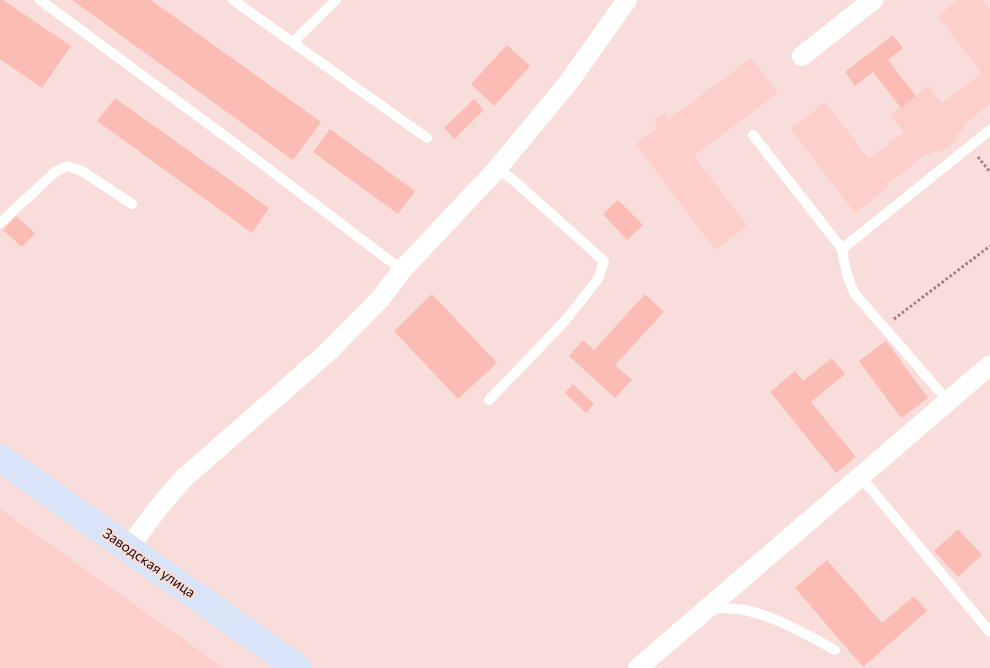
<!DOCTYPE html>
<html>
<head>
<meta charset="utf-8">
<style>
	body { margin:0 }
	canvas { display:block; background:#f8ddda }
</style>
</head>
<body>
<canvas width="990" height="668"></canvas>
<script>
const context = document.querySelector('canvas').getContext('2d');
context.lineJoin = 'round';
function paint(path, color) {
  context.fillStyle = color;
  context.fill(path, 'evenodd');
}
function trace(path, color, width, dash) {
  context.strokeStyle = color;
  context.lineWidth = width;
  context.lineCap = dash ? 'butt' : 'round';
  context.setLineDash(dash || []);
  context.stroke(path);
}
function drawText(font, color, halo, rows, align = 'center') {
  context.font = font + ' Commissioner,sans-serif';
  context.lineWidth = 4.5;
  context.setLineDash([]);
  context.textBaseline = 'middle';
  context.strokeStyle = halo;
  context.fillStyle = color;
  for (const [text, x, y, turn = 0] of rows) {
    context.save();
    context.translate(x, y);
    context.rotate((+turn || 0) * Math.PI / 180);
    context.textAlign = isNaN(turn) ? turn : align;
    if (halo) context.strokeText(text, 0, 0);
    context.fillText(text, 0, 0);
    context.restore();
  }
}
const built = new Path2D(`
	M958,0H982L990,10V104L963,125L964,128L957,134L959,138L940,153L937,150L930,155L928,153L887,184L889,187L855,213L791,129L825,102L869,159L904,132L891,115L928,86L942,103L982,73L938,16Z
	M751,58L778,93L694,156L747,226L715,250L636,144L658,127L654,120L664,113L668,120Z
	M0,509L224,668H0Z`);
const building = new Path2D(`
	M0,0H3L71,46L42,88L0,59Z
	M72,0H151L321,122L293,160Z
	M893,35L903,48L888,60L916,96L901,108L873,72L855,86L845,72Z
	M507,45L530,66L494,106L471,84Z
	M115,98L269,208L252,233L97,121Z
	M474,99L484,110L454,139L444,128Z
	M330,129L415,191L398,214L313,152Z
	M618,200L643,225L627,240L603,214Z
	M16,216L35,233L22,247L3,230Z
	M432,294L497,363L458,399L394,331Z
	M645,294L664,312L615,365L632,380L615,398L569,356L583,340L594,350Z
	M886,341L928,398L901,418L859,361Z
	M832,358L845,374L811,402L856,457L836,473L770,392L795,371L803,381Z
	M573,384L594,404L586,413L565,393Z
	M958,529L982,555L958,577L934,551Z
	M827,560L882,623L914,596L927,611L863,667L795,588Z`);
const path = new Path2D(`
	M978,157L990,172
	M894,319L990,246`);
const lane = new Path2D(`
	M40,0L237,145L402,270
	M233,0L427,138
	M293,42L336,0
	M753,135L842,249C844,265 847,279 855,294L948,401
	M0,223L55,172L67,166L82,171L132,204
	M842,249L990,130
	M489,400L564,322L598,279L604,261L512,179L497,169
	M861,477L990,632
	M709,608C721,608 733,608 745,610C777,617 806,634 835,650`);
const street = new Path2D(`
	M802,56L873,0
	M128,549L158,508L183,479L329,351L381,298L402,270L497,169L568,83L627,0
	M638,668L990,365`);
const primary = new Path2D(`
	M0,458L298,668`);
const streetNames = [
	["Заводская улица",149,563,35]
];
paint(built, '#fccfca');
paint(building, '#fbbcb5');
trace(path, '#98807e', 3, [2.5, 2.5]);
trace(lane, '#fff', 10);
trace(street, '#fff', 20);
trace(primary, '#dae4f8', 28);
drawText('14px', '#1c0706', '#f8ddda', streetNames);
</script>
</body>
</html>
